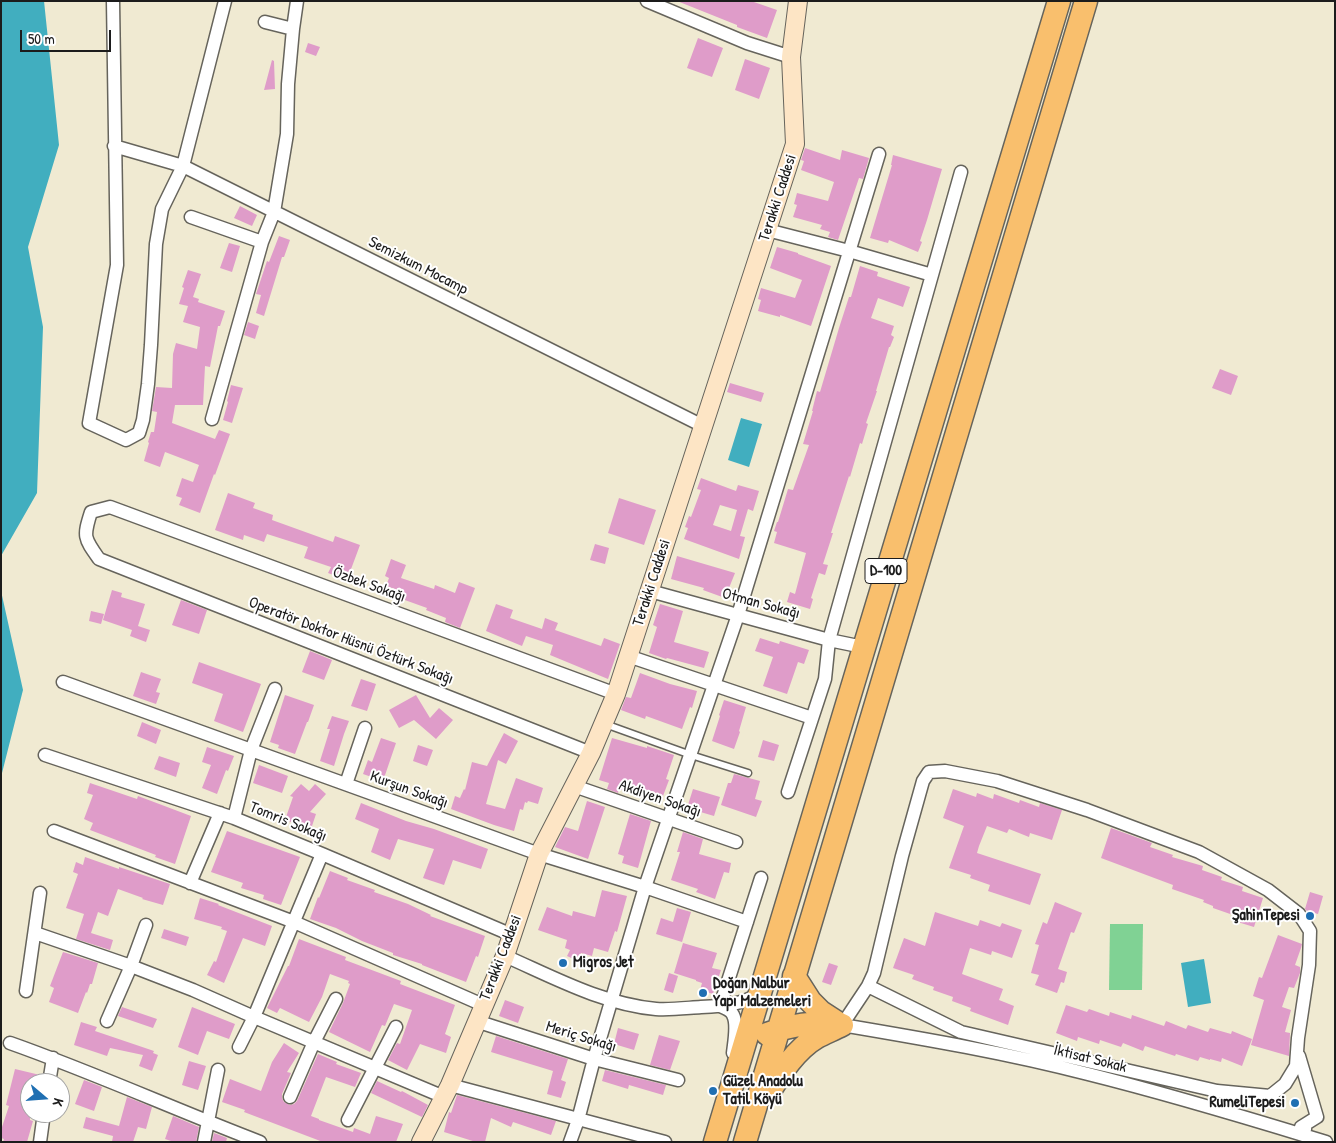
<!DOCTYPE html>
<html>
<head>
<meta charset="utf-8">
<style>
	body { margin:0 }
	#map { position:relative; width:1336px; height:1143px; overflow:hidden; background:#f0ead2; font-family:"Patrick Hand",sans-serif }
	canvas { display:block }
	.frame { position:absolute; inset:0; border:2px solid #1c1c1c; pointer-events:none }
	.north { position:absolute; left:20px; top:1073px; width:50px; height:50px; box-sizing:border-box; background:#fff; border:1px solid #a4a4a4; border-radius:50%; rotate:108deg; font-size:14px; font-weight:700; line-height:20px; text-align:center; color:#1c1c1c }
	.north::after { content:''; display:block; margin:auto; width:18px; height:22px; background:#1f6fb2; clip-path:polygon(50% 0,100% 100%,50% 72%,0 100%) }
	.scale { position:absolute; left:20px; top:30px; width:91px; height:22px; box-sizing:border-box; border:2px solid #1c1c1c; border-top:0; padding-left:6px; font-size:15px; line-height:18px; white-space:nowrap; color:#1c1c1c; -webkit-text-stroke:4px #fff; paint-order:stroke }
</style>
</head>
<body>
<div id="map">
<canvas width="1336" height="1143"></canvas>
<div class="frame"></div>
<div class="north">K</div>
<div class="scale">50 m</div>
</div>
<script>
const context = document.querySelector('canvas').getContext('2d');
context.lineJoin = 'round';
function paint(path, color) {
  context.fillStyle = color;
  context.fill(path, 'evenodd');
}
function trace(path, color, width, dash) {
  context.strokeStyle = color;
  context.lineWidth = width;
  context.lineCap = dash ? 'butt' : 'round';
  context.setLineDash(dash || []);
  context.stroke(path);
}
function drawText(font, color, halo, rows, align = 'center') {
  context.font = font + ' "Patrick Hand",sans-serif';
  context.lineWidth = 4;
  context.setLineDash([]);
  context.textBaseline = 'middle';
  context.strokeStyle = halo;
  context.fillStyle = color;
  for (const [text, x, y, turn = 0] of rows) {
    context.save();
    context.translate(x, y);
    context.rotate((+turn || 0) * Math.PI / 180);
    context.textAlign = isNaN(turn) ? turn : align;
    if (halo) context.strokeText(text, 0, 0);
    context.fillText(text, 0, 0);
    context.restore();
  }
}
const green = new Path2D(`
	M1110,924H1143L1142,990H1109Z`);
const water = new Path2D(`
	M1,1H44L59,145L28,247L43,327L37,493L1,556Z
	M741,418L762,424L749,467L728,460Z
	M1,591L23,690L1,777Z
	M1204,959L1211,1003L1188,1007L1181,963Z`);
const building = new Path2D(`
	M677,1H751L777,10L767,38L737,27V25Z
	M698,38L723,48L712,77L687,68Z
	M308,43L320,47L316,56L305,52Z
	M745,59L770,68L759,99L735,90Z
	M272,60L274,61L275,89L264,90Z
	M805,148L840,160L842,150L869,158L863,179L859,178L838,240L828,237L830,232L820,229L822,225L793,217L797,205L794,204L797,193L828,201L834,182L801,170L804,161L801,160Z
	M893,155L942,169L927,220L920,241L922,242L918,252L889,240L888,243L870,238L892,165H891Z
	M240,206L257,215L252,226L234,218Z
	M279,236L290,240L284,257H282L264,316L256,313L261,295L256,294L267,261L269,262Z
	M229,243L240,246L232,272L220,268Z
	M777,247L798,253V254L831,266L811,326L780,315V317L758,311L761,300L758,299L761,288L795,298L802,280L770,268Z
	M860,266L878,272L877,276L910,287L903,307L878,298L871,318L894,326L891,335L894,337L890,347H889L876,391H877L866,423L868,424L862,444L860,443L850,477L849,476L831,533H833L823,564L828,565L825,575L819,573L811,598L813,599L810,609L787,602L790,592L795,594L806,553L774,543L777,532L774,531L777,522H778L788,489L793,490L809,445L803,444L813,411H812L817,391L820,392L839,328L849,297H851Z
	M188,270L201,274L193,297L199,299L198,302L225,311L220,326H218L210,367L205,366L203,405H175L172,423L215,439L219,430L230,434L215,475L214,474L200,513L179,505L182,498L176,496L182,478L193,482L199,465L165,452L160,467L144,461L149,443L148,442L151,432H154L157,412L152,411L156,387L172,388L173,354L176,343L197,349L200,327L183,322L188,306L179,304L184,288L182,287Z
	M248,322L259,326L255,339L244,335Z
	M1220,369L1238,376L1231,395L1212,388Z
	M730,383L764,393L761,402L727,392Z
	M231,385L243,388L232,423L223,420L228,402L227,401Z
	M701,478L736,491L738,485L759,491L753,511L748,509L740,536L745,537L739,559L684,539L688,528L685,527L689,516L691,517L701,490L697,489ZM720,505L737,510L731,531L713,525Z
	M228,493L255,503L253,508L273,515L272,520L333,542L335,536L360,545L347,580L328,573L331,567L304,558L308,547L267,534L264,542L244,535L243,540L215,530Z
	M619,498L656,510L644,545L608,533Z
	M595,544L609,548L605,564L590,560Z
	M677,556L735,573L725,598L703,590L704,588L671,579Z
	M391,559L406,565L401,578L434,589L435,585L455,593L459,582L475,588L460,628L445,622L446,618L426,610L427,608L402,599L404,592L386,586L389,578L385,576Z
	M112,590L122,593L121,597L145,604L138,626L150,630L146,642L130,636L132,630L103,620Z
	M181,600L207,610L199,634L172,625Z
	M496,604L513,610L510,618L542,629L545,618L558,623L555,630L601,646L604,638L620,644L608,679L550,655L553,645L526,636L522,646L486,631Z
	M660,604L683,611L674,642L709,652L704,668L667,658L666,659L649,653L657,627L653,625Z
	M91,611L104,614L101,624L89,621Z
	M760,638L779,644L780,641L809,650L804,664L798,662L787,694L763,686L773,657L755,651Z
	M310,651L332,660L324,680L302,672Z
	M199,662L261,684L243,732L214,721L223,694L192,683Z
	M141,672L161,679L156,692L160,693L156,704L133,696Z
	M640,673L670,684L697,691L692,708L690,707L682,729L646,716L645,719L621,710L626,697L631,698Z
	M361,679L376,684L367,711L351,706Z
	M285,695L314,705L308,722H307L295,754L278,748L279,745L270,742Z
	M416,695L430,718L439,708L453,720L436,739L414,720L399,728L389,710Z
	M724,700L746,707L739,731L740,732L734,749L712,741L720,716L719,715Z
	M332,716L349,721L344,734L334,766L320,761L330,729H327Z
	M142,722L161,730L156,744L137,736Z
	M504,733L518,741L506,764L498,760L486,804L505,809L516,778L543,788L538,804L528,801L527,803L525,802L523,810L520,809L514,831L494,825L451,809L455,796L460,798L464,789L465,790L472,762L487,766Z
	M381,738L396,743L383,781L363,774L368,760L372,762Z
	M612,738L647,748V746L674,755L666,779L669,780L660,804L619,789L618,793L607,789L609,783L599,780Z
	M763,740L779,745L774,761L758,757Z
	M418,745L433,750L427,766L413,761Z
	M207,747L234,756L228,771L226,770L217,794L202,788L211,765L202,762Z
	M159,756L180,763L176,777L154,769Z
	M259,765L288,776L282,793L253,783Z
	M734,774L760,781L755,799L762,801L756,817L721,805L728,783H731Z
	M90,783L137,799L138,796L191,816L175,864L155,857L156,855L90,830L93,823L84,819L93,795L87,793Z
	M301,784L309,791L315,784L326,794L310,812L316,814L311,829L285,820L293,797L290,796Z
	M693,789L720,797L714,816L687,808Z
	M953,789L976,797L977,793L993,799L994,794L1019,803L1020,800L1039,807L1040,803L1062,810L1052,840L1030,833L1029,837L1009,829L1007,833L987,826L979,846L977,853L1041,874L1030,905L988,891L990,885L970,878L971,875L949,868L964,826L943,818Z
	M587,801L605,807L588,859L555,847L565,827L578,831Z
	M361,803L406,821L434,829L488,849L481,869L453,860L444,885L423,878L434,849L398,839L390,860L371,852L379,829L355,819Z
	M630,814L651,821L638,868L622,863L624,856L618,854Z
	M1111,828L1152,843L1150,847L1173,855L1172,857L1203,866L1202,870L1222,877L1221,880L1243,887L1242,891L1263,898L1254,927L1231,920L1233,915L1213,908V906L1203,902L1204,900L1172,889L1173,885L1101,858Z
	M227,831L300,857L281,905L263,899L264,895L241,888L243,883L211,872Z
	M683,832L703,839L699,854L731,863L729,873L724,872L715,899L696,892L698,889L671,880L680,852H677Z
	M85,857L119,869V867L170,884L163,905L142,899L143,898L118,889L108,916L98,912L91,933L113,940L110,950L76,939L84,914L66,908L78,874L73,872L76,862L83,865Z
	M330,871L348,878L347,880L375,890L374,892L408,904L431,915L430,916L485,936L478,957L476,956L466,982L422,965V964L393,955V953L362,941L336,928L310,919L318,897L319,898Z
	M602,890L627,896L617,932L615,931L608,952L594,948L592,956L581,953L578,961L567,956L570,950L565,948L567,940L538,930L547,907L572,916L573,911L595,917Z
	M1310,892L1323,896L1318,914L1307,911L1305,909Z
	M200,898L219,904L218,905L272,926L265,946L243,938L224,983L207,975L214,961L216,962L227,931L221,929L222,927L194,919Z
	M1055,902L1082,913L1074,933L1071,932L1058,969L1067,972L1064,983L1061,982L1057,993L1035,985L1039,975L1031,973L1039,945L1035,944L1043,922L1047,924Z
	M677,908L691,912L682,942L656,934L661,918L673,922Z
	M935,912L978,926L980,920L1000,927L1002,923L1022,930L1012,958L992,951L991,955L970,948L962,974L1003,989L999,1000L1014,1006L1008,1025L970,1011L971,1008L952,1001L953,997L933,990L934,987L912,979L914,975L893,968L904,938L925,946Z
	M164,929L189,937L186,946L161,938Z
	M1278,935L1302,944L1301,948L1295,965L1300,967V973L1294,988L1289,987L1282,1007L1291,1010L1285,1032L1290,1033L1289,1056L1251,1045L1264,1000L1253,996L1259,977L1262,978Z
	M299,939L346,957L345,960L401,981L400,984L455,1005L445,1034L451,1037L446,1053L420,1044L407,1070L388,1060L397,1043L400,1044L412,1010L394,1004L385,1026L382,1025L370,1052L329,1032L343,1003L350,984L348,983L349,981L330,974L322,997L309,1022L280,1008L277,1013L267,1008L288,966H289Z
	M683,943L717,953L712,968L721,970L713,994L700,990L702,983L696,981V980L674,973Z
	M63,952L98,963L92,984H90L87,993L86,992L78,1013L49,1002L54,988L50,986Z
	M829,963L838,966L831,985L822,982Z
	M669,973L678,976L673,993L664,990Z
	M505,1000L524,1007L518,1023L499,1016Z
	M1066,1005L1087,1012L1089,1009L1109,1016L1110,1012L1131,1019L1132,1015L1164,1026L1166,1021L1186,1029L1188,1025L1208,1032L1210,1028L1231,1034L1232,1031L1252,1039L1242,1066L1222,1058L1221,1062L1210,1059V1060L1200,1057L1198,1061L1176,1054L1175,1056L1145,1046L1143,1051L1123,1043L1121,1047L1100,1040L1099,1044L1078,1037L1077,1041L1056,1033Z
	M122,1007L157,1019L153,1028L118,1016Z
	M192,1007L235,1024L229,1039L207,1031L198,1055L178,1047Z
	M81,1022L97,1027L95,1031L154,1051L153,1053L158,1055L152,1071L139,1066L143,1055L110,1048L107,1056L74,1045Z
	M618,1028L639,1034L634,1050L614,1044Z
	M659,1035L680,1041L670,1070L650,1065Z
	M496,1036L568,1059L561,1080L566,1082L561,1098L547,1094L553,1071L491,1052Z
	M284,1043L299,1053L287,1072L291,1073L282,1094V1098L284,1102L290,1105L294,1104L297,1101L318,1054L337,1062L336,1064L361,1073L355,1087L326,1077L311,1116L319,1119V1120L353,1132L354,1128L370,1134L376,1116L403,1124L396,1142H323L265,1120L244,1112L245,1110L222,1102L230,1079L261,1091L272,1062Z
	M189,1061L206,1066L198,1090L182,1085Z
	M15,1069L40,1075L38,1083H30V1120L33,1121L27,1142H3L4,1139L1,1138V1130L9,1106L6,1105Z
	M605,1070L666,1085L663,1095L629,1085L628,1089L602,1081Z
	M84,1080L102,1087L94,1111L75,1104Z
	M377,1081L401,1092L402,1091L428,1105L422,1117L371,1093Z
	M457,1095L556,1121L551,1135L513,1122L511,1127L491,1118L485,1142H476L444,1132L449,1112L451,1113Z
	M127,1097L152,1107L146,1129L138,1127L133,1142H112L113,1136L83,1128L86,1117L119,1126Z
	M173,1116L199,1127L196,1142H174L165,1139Z
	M214,1133L227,1138L226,1142H212Z`);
const lane = new Path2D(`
	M605,724L691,755L748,773`);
const street = new Path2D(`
	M113,1L117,265L89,423L126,440L139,433L143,420L148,384L151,345L156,244L162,209L183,166L225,1
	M647,1L747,43L791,57
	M293,29L297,1
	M114,146L183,166L703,426
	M191,217L262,242
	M767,230L849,251L932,275
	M212,419L262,242L274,212L287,134L288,84L293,29L265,22
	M650,591L829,640L863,647
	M628,656L812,718
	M63,682L539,854L645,887L747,922
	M591,753L99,559C84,538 83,537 91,512L110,507L616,694
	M45,755L234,818L322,854L512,935
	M346,784L365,728
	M574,786L736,842
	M788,792L825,679L829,640L961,172
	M234,818L251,750L275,689
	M54,831L294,922L483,1005
	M190,883L220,813
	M35,933L131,966L193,990L254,1017L444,1097
	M505,956C553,977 602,1004 656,1009C670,1010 686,1008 701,1007C723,1006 742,1005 760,993
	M868,986L961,1032L1217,1091L1270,1096L1285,1084L1296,1066L1298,1038L1309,965L1310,931L1299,914L1268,890L1199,852L1087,810L997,781L945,771L929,772L923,781L902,856L874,973L868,986L842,1025C925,1039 1007,1053 1088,1074C1168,1094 1248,1118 1326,1142
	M26,991L40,893
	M720,1006L761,878
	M720,1006C725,1008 731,1010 733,1015C738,1024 734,1043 733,1053
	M107,1021L131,966L146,925
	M476,1021L594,1059L678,1080
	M10,1043C95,1073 176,1110 260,1142
	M239,1047L254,1017L322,854
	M1299,1056L1317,1117L1301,1127L1305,1129L1303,1135
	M49,1083L53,1058
	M450,1085L665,1142
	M290,1097L314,1042L336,999
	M348,1120L396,1027
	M40,1142L44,1113
	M204,1142L218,1070
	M570,1142L578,1120L594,1059L645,887L738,615L879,154`);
const secondary = new Path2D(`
	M421,1142L450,1085L505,956L539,854L591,753L616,694L795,144L791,57L798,1`);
const highway = new Path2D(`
	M794,976L810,1001L821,1012L841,1025
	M767,1034C794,1024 810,1022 839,1025
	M768,1094C781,1073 795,1050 817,1037C825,1033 834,1029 842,1025
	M715,1142L1059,1
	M745,1142L1086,1`);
const markers = [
	[1310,916,5,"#1f6fb2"],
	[563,963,5,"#1f6fb2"],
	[703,993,5,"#1f6fb2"],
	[713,1091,5,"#1f6fb2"],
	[1295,1103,5,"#1f6fb2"]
];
const shields = [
	[886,571,42]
];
const shieldNames = [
	["D-100",886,571]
];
const streetNames = [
	["Terakki Caddesi",778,198,-72],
	["Semizkum Mocamp",418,266,27],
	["Terakki Caddesi",652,583,-72],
	["Özbek Sokağı",369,585,20],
	["Otman Sokağı",761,604,15],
	["Operatör Doktor Hüsnü Öztürk Sokağı",351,641,21],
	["Kurşun Sokağı",409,790,20],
	["Akdiyen Sokağı",660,799,19],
	["Tomris Sokağı",288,822,22],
	["Terakki Caddesi",501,958,-69],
	["Meriç Sokağı",581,1037,17],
	["İktisat Sokak",1090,1059,14]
];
const poiNames = [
	["ŞahinTepesi",1300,916,"right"],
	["Migros Jet",573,963],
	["Doğan Nalbur",713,984],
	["Yapı Malzemeleri",713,1002],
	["Güzel Anadolu",723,1082],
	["Tatil Köyü",723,1100],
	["RumeliTepesi",1285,1103,"right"]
];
paint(green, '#80d294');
paint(water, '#41aebf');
paint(building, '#df9cc9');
trace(lane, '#66645c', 9);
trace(street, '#66645c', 15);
trace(secondary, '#66645c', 20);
trace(highway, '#66645c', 25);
trace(lane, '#fff', 6);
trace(street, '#fff', 12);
trace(secondary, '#fde5c5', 18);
trace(highway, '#f9bf6d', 22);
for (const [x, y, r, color] of markers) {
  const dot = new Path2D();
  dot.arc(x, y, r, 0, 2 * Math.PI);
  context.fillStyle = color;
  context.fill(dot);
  trace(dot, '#fff', 2);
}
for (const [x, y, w] of shields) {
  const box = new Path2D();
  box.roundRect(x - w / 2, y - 12.5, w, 25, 4);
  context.fillStyle = '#fff';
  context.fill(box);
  trace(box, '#1c1c1c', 1);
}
drawText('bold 15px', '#1c1c1c', null, shieldNames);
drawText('16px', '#1c1c1c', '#fff', streetNames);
drawText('bold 16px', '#1c1c1c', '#fff', poiNames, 'left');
</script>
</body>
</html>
